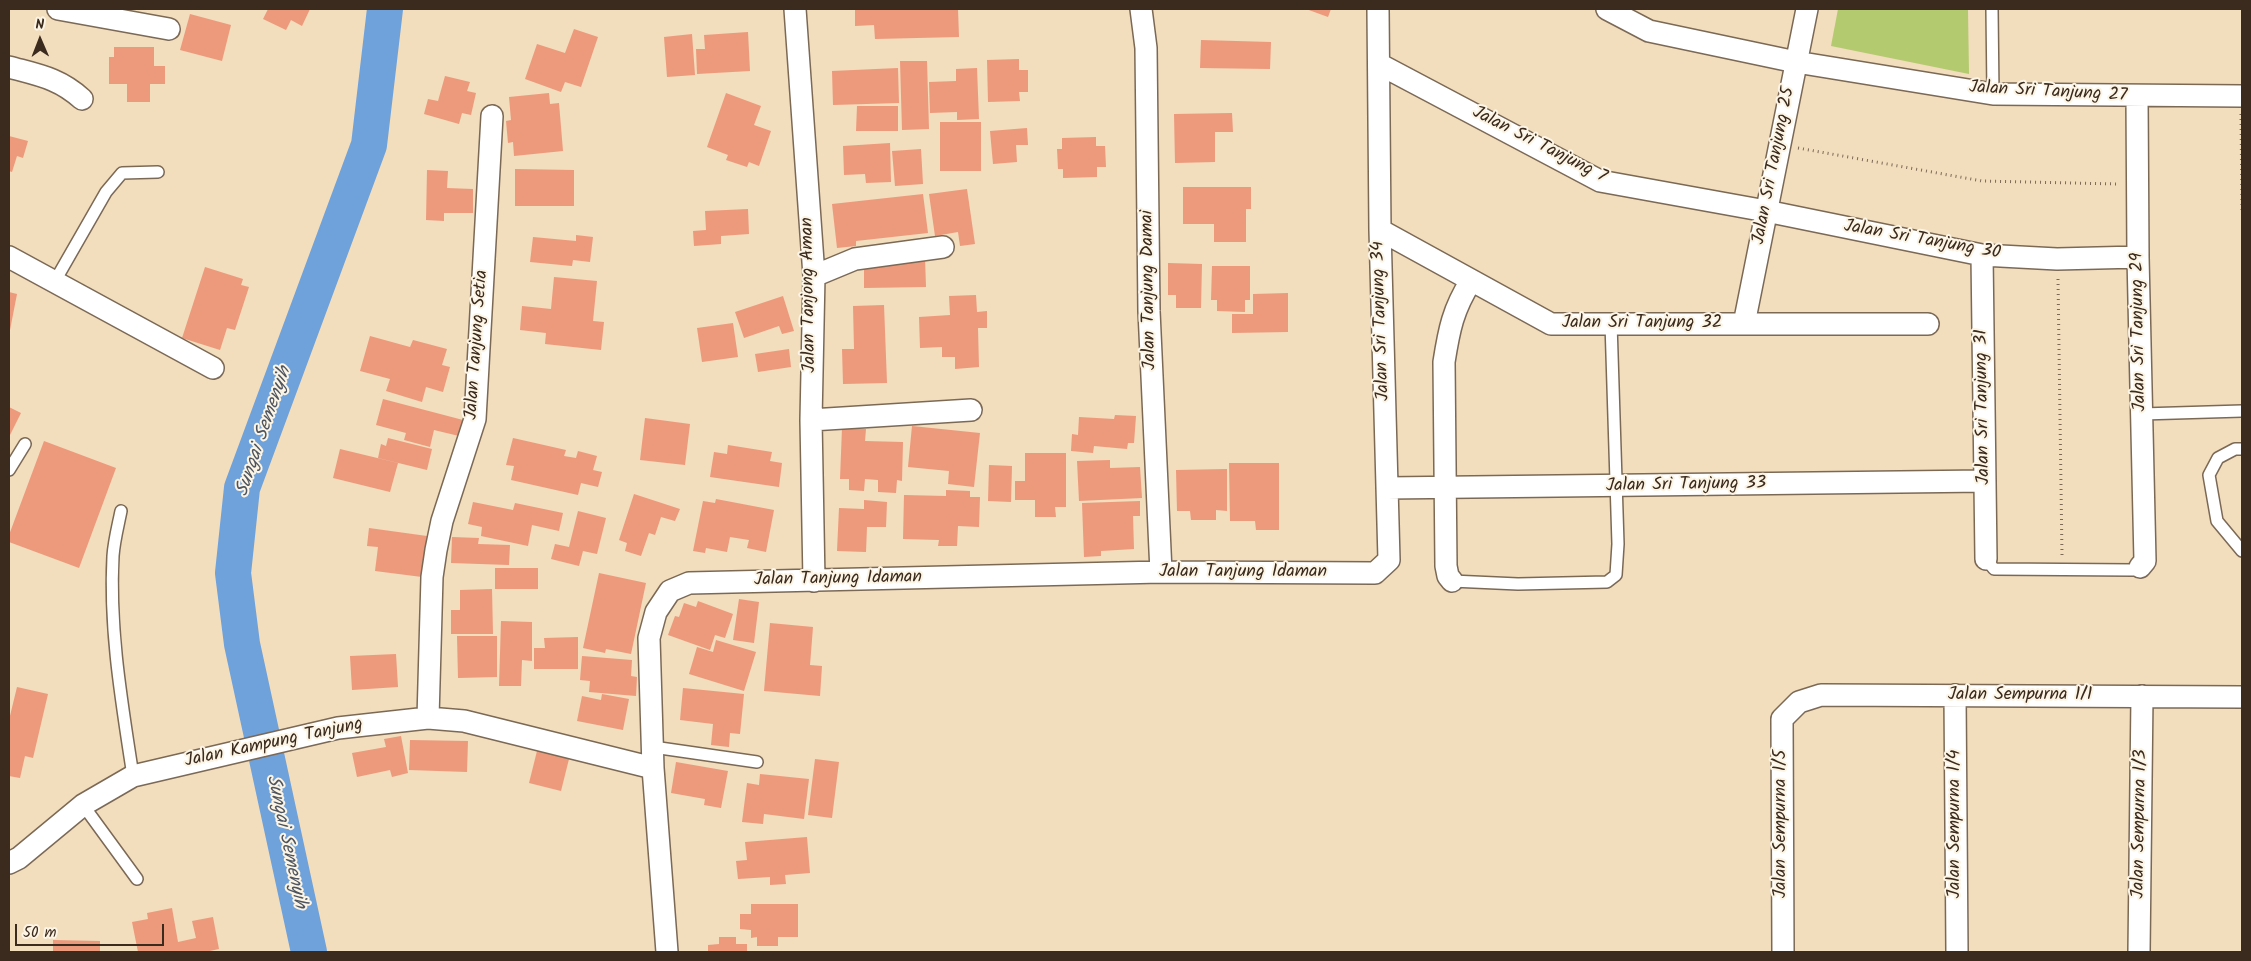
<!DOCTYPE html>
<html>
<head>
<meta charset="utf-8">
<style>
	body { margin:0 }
	#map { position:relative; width:2251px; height:961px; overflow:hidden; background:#f2ddbd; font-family:Kalam,sans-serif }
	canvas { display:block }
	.frame { position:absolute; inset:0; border:10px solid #3b2a1e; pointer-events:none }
	.north { position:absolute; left:15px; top:15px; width:50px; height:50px; -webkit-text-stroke:4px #fcf5e5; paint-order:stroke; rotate:359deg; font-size:14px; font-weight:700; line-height:20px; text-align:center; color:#3b2a1e }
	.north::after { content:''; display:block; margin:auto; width:18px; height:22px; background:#3b2a1e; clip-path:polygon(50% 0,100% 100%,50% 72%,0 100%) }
	.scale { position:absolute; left:15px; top:924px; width:149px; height:22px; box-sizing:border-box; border:2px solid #3b2a1e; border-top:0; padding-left:6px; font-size:15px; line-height:18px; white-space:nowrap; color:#3b2a1e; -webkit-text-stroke:4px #fcf5e5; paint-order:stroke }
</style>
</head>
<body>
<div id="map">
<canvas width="2251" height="961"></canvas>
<div class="frame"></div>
<div class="north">N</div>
<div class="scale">50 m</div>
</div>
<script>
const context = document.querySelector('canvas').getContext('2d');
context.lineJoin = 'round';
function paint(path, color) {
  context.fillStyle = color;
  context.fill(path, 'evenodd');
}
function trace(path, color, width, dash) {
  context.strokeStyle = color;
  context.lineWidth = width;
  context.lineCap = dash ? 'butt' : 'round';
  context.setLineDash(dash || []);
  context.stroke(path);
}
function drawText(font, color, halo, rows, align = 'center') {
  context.font = font + ' Kalam,sans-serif';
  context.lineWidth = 4;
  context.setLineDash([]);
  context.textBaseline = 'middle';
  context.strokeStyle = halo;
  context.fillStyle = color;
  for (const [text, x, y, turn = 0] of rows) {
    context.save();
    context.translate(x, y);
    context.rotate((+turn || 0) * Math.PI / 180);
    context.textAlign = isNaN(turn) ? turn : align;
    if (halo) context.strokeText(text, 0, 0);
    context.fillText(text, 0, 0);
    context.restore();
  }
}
const green = new Path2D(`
	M1838,9H1968L1969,74L1831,46Z`);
const river = new Path2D(`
	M309,952L242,644L233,573L242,488L369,145L385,9`);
const building = new Path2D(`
	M268,9H310L302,26L291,20L286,30L263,19Z
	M855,9H958L959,37L875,39L874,25L855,26Z
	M1306,9H1331L1328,17Z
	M190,14L231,25L222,61L180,50Z
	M574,29L598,37L581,87L565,82L561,92L525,79L537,44L565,53Z
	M748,32L750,71L697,74L696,49H705L704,35Z
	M692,34L695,75L667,77L664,37Z
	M1201,40L1271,42L1270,69L1200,68Z
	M114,47H154V66H165V84H150V102H127V84H109V57H114Z
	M1019,59V70H1028V92H1019L1020,101L988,102L987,60Z
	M900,61H927L929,129L902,130Z
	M898,68L899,103L833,105L832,71Z
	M977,68L979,119L957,120V112L930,113L929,82L956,81V69Z
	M445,76L470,82L467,91L476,93L471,115L462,113L459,124L424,114L428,99L438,101Z
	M549,93L550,104L559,103L563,151L514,156L513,142L508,143L506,121L511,120L509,97Z
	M726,93L761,106L754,125L771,131L759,166L749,162L747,167L726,160L728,155L707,147Z
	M857,106H898V131H856Z
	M1232,113L1233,132H1215V162L1175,163L1174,114Z
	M940,122H981V171H940Z
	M1027,128L1028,145H1016L1017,162L993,164L990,131Z
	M9,136L28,141L23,158L17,156L12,172L9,171Z
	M1096,137V146H1105L1106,167H1097V177L1063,178V169H1058L1057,149H1062V138Z
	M890,143L891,182L866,183L865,174L844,175L843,146Z
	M921,149L923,184L895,186L892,151Z
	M515,169L574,170V206H515Z
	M427,170L448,171L447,188L473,189V213H444V221L426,220Z
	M1183,187H1251V209H1246V242H1214V224H1183Z
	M967,189L975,244L960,246L958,232L935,236L929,194Z
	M923,194L928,233L856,241V246L837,248L832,204Z
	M748,209L749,234L721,236V244L694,246L693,231L706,230L705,211Z
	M576,235L593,237L590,262L573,260L572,266L530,262L533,237L576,241Z
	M925,258L926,287L864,288V259Z
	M1168,263L1202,264L1201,308H1176V295H1168Z
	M1212,266H1250V300H1245V312L1217,311V300H1211Z
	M205,267L243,279L241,285L249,287L235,330L227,328L220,350L182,338Z
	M554,277L597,281L593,321L604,322L601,350L545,344L546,333L520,330L522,306L551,309Z
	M9,292L17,294L10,330H9Z
	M1288,293V332L1232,333V314H1253V294Z
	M976,295L977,312L987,311V328H978L979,367L955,369V357H942V347L920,348L919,317L950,315L949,296Z
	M783,296L794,331L782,334L779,326L744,338L735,312Z
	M884,305L887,383L843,384L842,349H854L853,306Z
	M733,323L738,357L702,362L697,328Z
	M370,336L410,347L413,340L447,349L442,365L450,367L443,392L426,387L422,402L386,391L390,379L360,371Z
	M789,349L791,367L758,372L755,354Z
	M383,399L463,420L459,436L434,430L430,447L404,440L406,433L376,425Z
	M9,407L21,413L9,437Z
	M1115,415L1136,416L1134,443H1128L1127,449L1094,446L1093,453L1071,451L1072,434L1078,435L1079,417L1114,419Z
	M645,418L690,424L685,465L640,460Z
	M912,426L980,433L974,487L948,484L949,471L908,467Z
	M842,428L866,429L865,441L903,442L902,481L897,480L896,493L878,492V480L865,479L864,491L849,490V479H840Z
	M388,438L432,449L427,470L378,458L381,444L386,446Z
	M513,438L566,450L564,456L576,458L578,451L597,456L593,470L602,472L598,487L581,483L578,495L511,480L514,466L506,465Z
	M44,441L116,468L79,568L9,542V535Z
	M728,445L772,452L770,461L782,463L779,487L710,477L714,452L727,454Z
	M340,449L398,463L390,492L333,478Z
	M1025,453H1066V507H1055L1056,517H1035V500H1015V481H1025Z
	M1110,460V468L1140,467L1142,498L1079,501L1077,461Z
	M1229,463H1279V530H1256L1255,521H1230Z
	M989,465L1012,466L1011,502L988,501Z
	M1227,469V511L1216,510V520H1191L1190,511H1177L1176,470Z
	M946,490L970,491V497H980L979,527L958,526L957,546H938L939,540L903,539L904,495L946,496Z
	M634,494L680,509L675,521L661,517L655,535L649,533L641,556L625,551L627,543L619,540Z
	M716,499L774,510L766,552L747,548L749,540L730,537L727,552L706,548L705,553L693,551L703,501L715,503Z
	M864,500L887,502L886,527H867L866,552L837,551L839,508L864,509Z
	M1140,501V516H1133L1134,549L1101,551V556L1084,557L1082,503Z
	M473,502L513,510L515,503L563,513L559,531L532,525L528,546L481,536L482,527L468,524Z
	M578,511L606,518L597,554L583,551L579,566L551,559L555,544L569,547Z
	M369,528L427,536L422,577L375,571L378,547L367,546Z
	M452,537L479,538L478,544L510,545L509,565L451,563Z
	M495,568H538V589H495Z
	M599,573L646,583L631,654L606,649L605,653L583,648Z
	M492,589L493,634H451V610H460V590Z
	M739,599L759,602L754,643L733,640Z
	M698,601L733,614L725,638L715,635L710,650L668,635L675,616L679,617L684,603L696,607Z
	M501,621L532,622V661L522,660L521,686H499Z
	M770,623L813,627L810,665L822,666L820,696L764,691Z
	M457,636H497V677L458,678Z
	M578,637V669H534V648H545L544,638Z
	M716,640L756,652L744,691L689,674L697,647L713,652Z
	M396,654L398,687L352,690L350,656Z
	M582,656L632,660L631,676L637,677L636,696L589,692L590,681L580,680Z
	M17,687L48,694L33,758L25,756L20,778L9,776V720Z
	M683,688L744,694L740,734L730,733L729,747L711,745L713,724L680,720Z
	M602,694L629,699L623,730L577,721L582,696L601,700Z
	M401,736L408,773L392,777L390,770L357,777L352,753L386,747L384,739Z
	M410,740L468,741L467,772L409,770Z
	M538,747L570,755L561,791L529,783Z
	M815,759L839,762L832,818L808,815Z
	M676,762L728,771L721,808L704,805L705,799L671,793Z
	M760,774L809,779L804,819L764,814L763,824L742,822L747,783L759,785Z
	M807,837L810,873L785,875L786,884L770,885V877L738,879L736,861L747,860L745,842Z
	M751,904H798V937H778V946H757V937L751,938V930L740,929V914H751Z
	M172,908L178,942L196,938L192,921L213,917L219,949L205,952H138L132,922L148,919L147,913Z
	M719,937H736V944H747V952H708V945L719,944Z
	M53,940L100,941V952H53Z`);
const path = new Path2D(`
	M2241,114L2242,214
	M1798,148L1982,181L2118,184
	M2058,279L2062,555`);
const lane = new Path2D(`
	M1992,9L1993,94
	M55,281L106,192L122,173L158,172
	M2142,414L2242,411
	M2242,449H2235L2218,458L2209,475L2217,521L2242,551
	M9,470L25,444
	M121,511C118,526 114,541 113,556C109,630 122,704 133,776
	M1986,559L1994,569L2133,570L2140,567
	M1452,581L1518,584L1607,582L1616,575L1618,544L1611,323
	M653,747L757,762
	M83,805L137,879`);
const street = new Path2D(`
	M58,9L169,29
	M795,9L814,276L811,420L814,581
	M1141,9L1146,48L1149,311L1161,572
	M1607,9L1649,31L1796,62L1993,94L2242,96
	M1379,64L1600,181L1766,211L1982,255L2057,259L2138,257
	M9,67C38,75 59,78 82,99
	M2137,97L2138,257L2145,561L2140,567
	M1380,230L1551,324H1928
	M1982,255L1986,559
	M9,257L213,368
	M814,276L855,259L943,247
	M1744,324L1807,9
	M811,420L971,410
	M1387,488L1985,481
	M1452,581L1448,576L1446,566L1444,362C1449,330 1453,309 1471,281
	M1955,695L1957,952
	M428,718L432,577L436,550L442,521L475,419L492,116
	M9,863L19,858L83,805L133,776L338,728L428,718L464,721L653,768
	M667,952L653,768L649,638L656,612L670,591L689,583L1161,572L1375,573L1389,560L1380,230L1378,9
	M1783,952L1782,719L1799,702L1821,695L2242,697
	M2139,952L2142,696`);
const streetNames = [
	["Jalan Sri Tanjung 27",2048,93,3],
	["Jalan Sri Tanjung 7",1539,146,27],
	["Jalan Sri Tanjung 25",1775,166,-79],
	["Jalan Sri Tanjung 30",1922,241,10],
	["Jalan Tanjung Damai",1150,290,-91],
	["Jalan Tanjong Aman",810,295,-91],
	["Jalan Sri Tanjung 34",1382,321,-92],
	["Jalan Sri Tanjung 32",1642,324],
	["Jalan Sri Tanjung 29",2140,332,-91],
	["Jalan Tanjung Setia",478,345,-86],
	["Jalan Sri Tanjung 31",1984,407,-91],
	["Jalan Sri Tanjung 33",1686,486,-1],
	["Jalan Tanjung Idaman",1243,573],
	["Jalan Tanjung Idaman",838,580,-1],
	["Jalan Sempurna 1/1",2020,696],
	["Jalan Kampung Tanjung",274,744,-12],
	["Jalan Sempurna 1/5",1782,824,-90],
	["Jalan Sempurna 1/4",1956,824,-90],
	["Jalan Sempurna 1/3",2141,824,-89]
];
const waterNames = [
	["Sungai Semenyih",265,432,-71],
	["Sungai Semenyih",285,842,78]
];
paint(green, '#b3ca6f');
trace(river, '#6fa1da', 36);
paint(building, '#ed997c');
trace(lane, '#7b6956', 14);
trace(street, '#7b6956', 24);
trace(path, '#7b6956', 3, [1, 4]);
trace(lane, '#fff', 11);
trace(street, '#fff', 21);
drawText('18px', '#3b2a1e', '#fcf5e5', streetNames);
drawText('italic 19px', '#4d5460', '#fcf5e5', waterNames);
</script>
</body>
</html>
